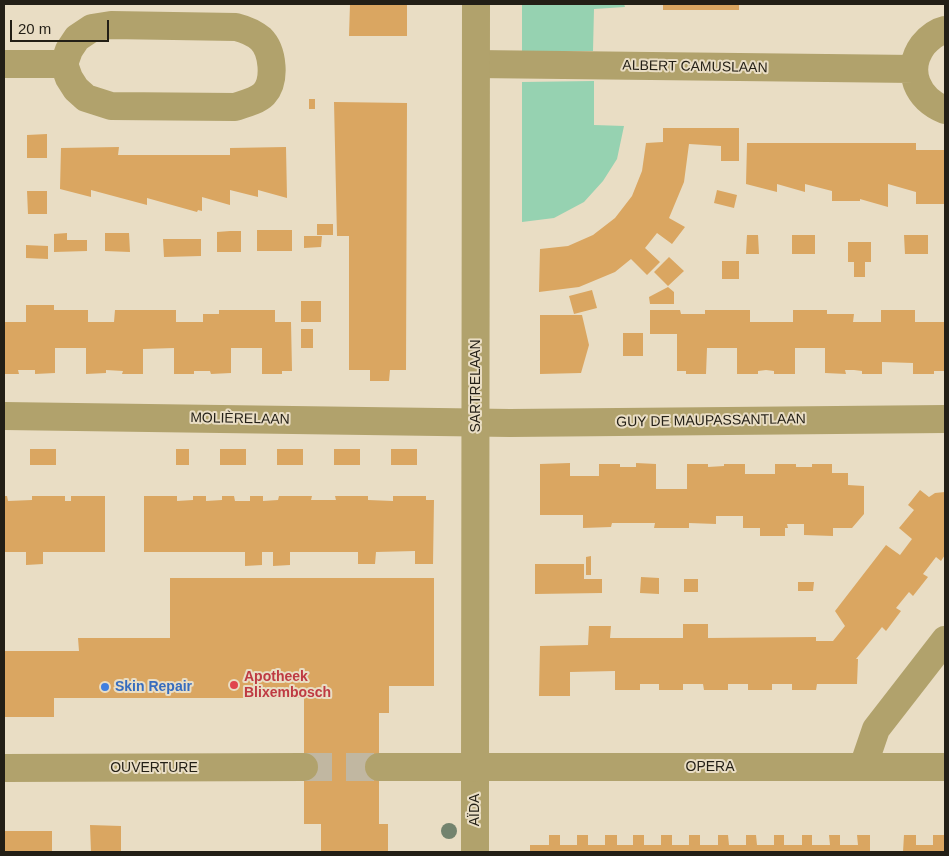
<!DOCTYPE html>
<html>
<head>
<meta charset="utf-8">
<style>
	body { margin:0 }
	#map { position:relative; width:949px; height:856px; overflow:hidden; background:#e9ddc4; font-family:Arial,sans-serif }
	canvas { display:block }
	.frame { position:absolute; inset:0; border:5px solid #231f16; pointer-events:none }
	.scale { position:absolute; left:10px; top:20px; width:99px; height:22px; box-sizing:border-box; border:2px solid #231f16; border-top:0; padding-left:6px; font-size:15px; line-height:18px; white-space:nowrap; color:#231f16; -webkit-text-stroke:4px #e9ddc4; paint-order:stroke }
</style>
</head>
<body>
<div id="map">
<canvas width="949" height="856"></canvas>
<div class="frame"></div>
<div class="scale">20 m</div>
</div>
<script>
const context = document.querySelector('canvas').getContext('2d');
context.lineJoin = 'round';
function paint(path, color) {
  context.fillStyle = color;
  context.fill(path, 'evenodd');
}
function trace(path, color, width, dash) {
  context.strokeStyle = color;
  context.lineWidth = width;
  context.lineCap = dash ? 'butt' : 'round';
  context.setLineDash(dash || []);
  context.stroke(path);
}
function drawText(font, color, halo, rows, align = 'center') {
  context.font = font + ' Arial,sans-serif';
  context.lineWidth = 4;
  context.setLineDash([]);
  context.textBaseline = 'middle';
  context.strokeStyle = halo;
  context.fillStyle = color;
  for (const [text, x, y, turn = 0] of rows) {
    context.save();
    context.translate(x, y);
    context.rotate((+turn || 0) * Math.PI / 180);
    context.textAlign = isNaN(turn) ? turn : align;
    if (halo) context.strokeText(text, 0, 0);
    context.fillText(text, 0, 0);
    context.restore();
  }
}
const green = new Path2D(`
	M522,4H624L625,7L594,9L593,51H522Z
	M594,81V125L624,126L617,159L603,181L584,202L554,218L522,222V82Z`);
const building = new Path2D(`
	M350,4H407V36H349Z
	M663,4H739V10H663Z
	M309,99H315V109H309Z
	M334,102L407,103L406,370H390L389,381H370V370H349V236H337Z
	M663,128H739V161H721V146L689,144L684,182L669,218L685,227L672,244L657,233L645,248L660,262L647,275L631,259L615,272L579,287L539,292L540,249L568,246L593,235L615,218L632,196L642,171L646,143L663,142Z
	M47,134V158H27V135Z
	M747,143H916V150H945V193H944V204H916V192L888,184V207L860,199V201H832V191L805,184V192L777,184V192L746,184Z
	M119,147L118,155H230V148L286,147L287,198L258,190V197L230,190V205L202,197V211L198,210L197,212L147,198V205L91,190V197L60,189L61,148Z
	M717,190L737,195L734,208L714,203Z
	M27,191H47V214H28Z
	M317,224H333V235H317Z
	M257,230H292V251H257Z
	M230,231H241V252H217V232Z
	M67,233V240H87V251L54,252V234Z
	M105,233H129L130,252L105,251Z
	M747,235H758L759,254H746Z
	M792,235H815V254H792Z
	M904,235H928V254H905Z
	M304,236H322L321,247L304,248Z
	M163,239H201V256L164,257Z
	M848,242H871V262H865V277H854V262H848Z
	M26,245L48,246V259L26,258Z
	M669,257L684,271L668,286L654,272Z
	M722,261H739V279H722Z
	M668,287L674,292V304H650L649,297Z
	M592,290L597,308L574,314L569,296Z
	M301,301H321V322H301Z
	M26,305H54V310H88V322H114L115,310H176V322H203V314H219V310H275V322H291L292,371H282V374H262V348H231V373L211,374L210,371H194V374H174V348L143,349V374H122L123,371L106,370V373L86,374V348H55V373L35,374V370H18L19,374H4V322H26Z
	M650,310H680L681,314H705V310H750V322H793V310H827V314H854L853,322H881V310H915V322H945V371H934V374H913V363L882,362V374H862V371L854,370H845L846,374L825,373V348H795V374H774V371L766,370L758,371V374H737V348H707L706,374H686V371H677V334H650Z
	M540,315H582L589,345L581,373L540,374Z
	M301,329H313V348H301Z
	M623,333H643V356H623Z
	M30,449H56V465H30Z
	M176,449H189V465H176Z
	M220,449H246V465H220Z
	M277,449H303V465H277Z
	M334,449H360V465H334Z
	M391,449H417V465H391Z
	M570,463V476H599V464H620V467H636V463L656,464V489H687V464H708V467L724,466V464H745V474H775V464H796V467H812V464H832V473H848V485L864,486V514L852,528H833V536L804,535V524H787L788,528H785V536H760V528H743V516H716V524L689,523V528H654L655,523H612L611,527L583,528V515H540V464Z
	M920,490L929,497L935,493L945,492V555L941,561L936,557L923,574L928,577L913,596L909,592L896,608L901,611L886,631L882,627L856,659H858L857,684H817L816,690H792V684H772V690H748V684H728V690H704L703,684H683V690H659V684H640V690H615V671L570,672V696H539L540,646L588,645L589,626H611L610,638H683V624H708V638L816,637V641H833L845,626L835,611L886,545L900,555L912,539L899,528L914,510L908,505Z
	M4,496H7L8,501L32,500V496H65V501H71V496H105V552H43V564L26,565V552H4Z
	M144,496H177V501L193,500V496H206V501L222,500V496H234L235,501H250V496H263V501L278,500L279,496H312L311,500H336L335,496H368V500L393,501V496H426V500H434L433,564H415V551L376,552L375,564H358V552H290V565L273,566V552H262V565L245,566V552H144Z
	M591,556V575H586V557Z
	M535,564H584V579H602V593L535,594Z
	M641,577L659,578V594L640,593Z
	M170,578H434V686H389V713H379V824H388V852H321V824H304V698H54V717H4V651H79L78,638H170Z
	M684,579H698V592H684Z
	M798,582H814L813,591H798Z
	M90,825L121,826V852H91Z
	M4,831H52V852H4Z
	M549,835H560V845H577V835H588V845H605V835H617V845H633V835H644V845H661V835H672V845H689V835H700V845H718V835H728L729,845H746V835H756L757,845H774V835H784V845H802V835H812V845H830L829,835H840V845H858L857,835H870V852H530V845H549Z
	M904,835H916V845H933V835H944L945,852H903Z`);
const tertiaryTunnel = new Path2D(`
	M304,767H379`);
const minor = new Path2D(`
	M111,25L236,27C244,29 254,33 261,39C273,51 276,81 264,94C257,101 244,104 235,107L111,106L86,98L76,89L69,78L64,64L69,50L77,38L92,28Z
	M945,30C936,32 929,38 923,45C904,71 918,99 945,110
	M4,64H64
	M476,64L914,69
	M4,416L510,423L945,419
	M863,767L876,729L945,640
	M475,852V768`);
const tertiary = new Path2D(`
	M379,767H945
	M4,768L304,767
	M475,768L476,4`);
const trees = [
	[449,831]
];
const markers = [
	[234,685,5,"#e0444e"],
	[105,687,5,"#3f7fe0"]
];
const streetNames = [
	["ALBERT CAMUSLAAN",695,67,1],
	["SARTRELAAN",476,386,-90],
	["MOLIÈRELAAN",240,419,1],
	["GUY DE MAUPASSANTLAAN",711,421,-1],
	["OPERA",710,767],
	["OUVERTURE",154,768],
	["AÏDA",475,810,-90]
];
const healthNames = [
	["Apotheek",244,677],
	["Blixembosch",244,693]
];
const shopNames = [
	["Skin Repair",115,687]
];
paint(green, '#96d2b1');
paint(building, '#daa661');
trace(tertiaryTunnel, '#c1b7a1', 28, [28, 14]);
trace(minor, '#b1a26c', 28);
trace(tertiary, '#b1a26c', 28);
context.fillStyle = '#73836e';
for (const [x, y] of trees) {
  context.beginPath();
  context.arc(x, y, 8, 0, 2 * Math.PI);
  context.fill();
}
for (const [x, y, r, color] of markers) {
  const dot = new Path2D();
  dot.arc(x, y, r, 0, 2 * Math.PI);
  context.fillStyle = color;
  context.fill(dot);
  trace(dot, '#e9ddc4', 2);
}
drawText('14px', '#231f16', '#e9ddc4', streetNames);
drawText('bold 14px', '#be3a42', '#e9ddc4', healthNames, 'left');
drawText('bold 14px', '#366cbe', '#e9ddc4', shopNames, 'left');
</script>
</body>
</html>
